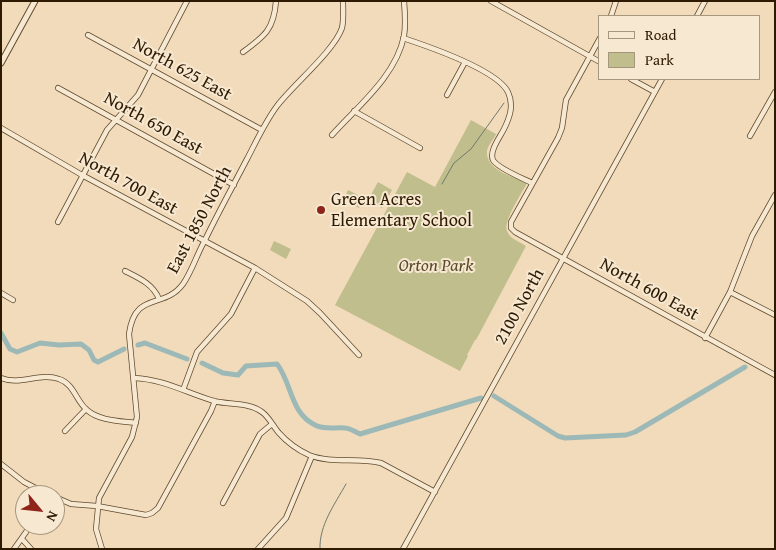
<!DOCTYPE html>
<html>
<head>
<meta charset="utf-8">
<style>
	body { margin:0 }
	#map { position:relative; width:776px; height:550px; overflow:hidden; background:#f2dbba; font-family:"Gentium Book Plus",serif }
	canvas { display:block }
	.frame { position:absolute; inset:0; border:2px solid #2e1a00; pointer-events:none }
	.legend { position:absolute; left:598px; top:15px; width:162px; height:65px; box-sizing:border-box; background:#f7e8d2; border:1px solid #a7967e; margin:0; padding:6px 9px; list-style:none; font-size:15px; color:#2e1a00 }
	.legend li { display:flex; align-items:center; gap:10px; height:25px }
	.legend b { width:25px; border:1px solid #a7967e }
	.north { position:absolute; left:15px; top:485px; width:50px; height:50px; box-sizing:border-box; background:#f7e8d2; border:1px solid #a7967e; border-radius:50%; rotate:118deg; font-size:14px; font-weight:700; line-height:20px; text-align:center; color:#2e1a00 }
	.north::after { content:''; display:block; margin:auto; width:18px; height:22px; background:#8f2418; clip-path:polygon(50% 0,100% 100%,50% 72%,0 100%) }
</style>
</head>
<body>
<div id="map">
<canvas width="776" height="550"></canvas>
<div class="frame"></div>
<ul class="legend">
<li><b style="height:6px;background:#f7e8d2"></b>Road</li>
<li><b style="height:14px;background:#bfbe8c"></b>Park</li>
</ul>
<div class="north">N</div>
</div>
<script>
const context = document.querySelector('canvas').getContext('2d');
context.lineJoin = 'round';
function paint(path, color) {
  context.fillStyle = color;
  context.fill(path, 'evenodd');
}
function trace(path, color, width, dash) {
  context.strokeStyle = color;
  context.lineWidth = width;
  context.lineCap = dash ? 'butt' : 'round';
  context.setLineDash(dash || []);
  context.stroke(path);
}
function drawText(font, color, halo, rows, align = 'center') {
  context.font = font + ' "Gentium Book Plus",serif';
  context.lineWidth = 4;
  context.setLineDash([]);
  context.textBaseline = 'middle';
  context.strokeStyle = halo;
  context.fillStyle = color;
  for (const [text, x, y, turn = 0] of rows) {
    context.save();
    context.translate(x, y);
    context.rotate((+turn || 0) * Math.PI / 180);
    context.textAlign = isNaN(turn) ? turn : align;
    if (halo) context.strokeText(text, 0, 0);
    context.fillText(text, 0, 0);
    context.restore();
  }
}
const green = new Path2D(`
	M471,120L496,134C494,139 488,145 487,151C485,170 514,177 527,183C522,193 503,221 507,231C510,239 520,242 526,246L476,340H475L467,355L468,356L460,371L335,305L407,172L435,187Z
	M378,182L392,190L382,208L368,200Z
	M348,190L364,198L359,208L344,199Z
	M274,241L291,249L286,259L270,250Z`);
const stream = new Path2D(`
	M442,184L454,163L471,149L504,103
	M320,549C319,525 335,504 346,484`);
const canal = new Path2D(`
	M1,333L10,349L17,352L40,343L59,345L81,344L89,350L94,360L98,362L124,349
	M138,345L145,343L187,359
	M202,363L223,373L238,375L246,366L277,364C292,383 290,413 315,425C324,430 336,427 345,428C350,428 355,432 360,434L481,398
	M494,396L558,436L565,438L626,435L635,432L745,367`);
const minor = new Path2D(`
	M491,1L600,62
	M611,16L616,1
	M697,16L705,1
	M88,35L262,130
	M403,38C427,46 497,70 508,92C514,105 510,117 504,129C500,137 489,151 493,160C497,168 524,179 532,183
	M600,38L566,100L562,128L558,138L511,222V228L515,232L775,375
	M243,52C265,36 274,29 276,1
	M631,79L655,92
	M58,88L234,185
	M447,95L465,62
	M354,111L420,148
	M1,128L82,175L255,268L307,301L320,313L359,355
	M332,135C358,106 396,76 404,36C406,24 405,13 404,1
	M750,136L775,92
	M58,222L107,130L138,95L187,1
	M125,271C139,278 153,284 159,299
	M730,292L775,315
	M1,293L13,300
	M705,338L730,292L752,236L775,195
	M1,378C20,386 40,372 59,379C74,384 76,401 87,410C99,421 121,421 136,423
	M134,378C163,379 187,393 214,401C229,405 249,402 262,412C269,417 273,426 279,433C287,442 298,450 309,455C331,464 358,457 381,463L435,492
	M183,390L197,352L231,314L255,268
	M65,431L86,409
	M1,464L24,482L49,495
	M55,497L71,504L97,506L146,515L152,513L158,508L211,411L215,401
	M223,503L260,434L272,424
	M22,539L31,549
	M14,549L31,525
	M102,549L96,529L99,498L132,437L137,417L129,334C135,290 164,310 183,284C192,271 197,254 205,240C218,213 233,186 247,159C256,142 265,122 277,106C293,85 334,51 342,28C344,19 343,10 343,1
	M258,549L286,518L312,456
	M403,549L662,79`);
const tertiary = new Path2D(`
	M1,63L35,1`);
const markers = [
	[321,210,5,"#8f2418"]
];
const streetNames = [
	["North 625 East",182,70,29],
	["North 650 East",153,124,29],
	["North 700 East",128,184,29],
	["East 1850 North",200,220,-62],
	["North 600 East",649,290,29],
	["2100 North",520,307,-61]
];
const poiNames = [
	["Green Acres",331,200],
	["Elementary School",331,221]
];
const parkNames = [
	["Orton Park",436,266]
];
paint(green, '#bfbe8c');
trace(stream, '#71796e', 1);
trace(canal, '#9db9b7', 5);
trace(minor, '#5f4a2e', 6);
trace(tertiary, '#5f4a2e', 7);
trace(minor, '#f7e8d2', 4.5);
trace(tertiary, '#f7e8d2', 5);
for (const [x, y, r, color] of markers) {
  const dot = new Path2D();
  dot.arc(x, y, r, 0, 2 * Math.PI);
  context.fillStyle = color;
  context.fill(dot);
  trace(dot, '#f7e8d2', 2);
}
drawText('18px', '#2e1a00', '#f7e8d2', streetNames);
drawText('18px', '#2e1a00', '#f7e8d2', poiNames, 'left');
drawText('italic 18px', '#5a4b2a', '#f7e8d2', parkNames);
</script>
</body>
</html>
